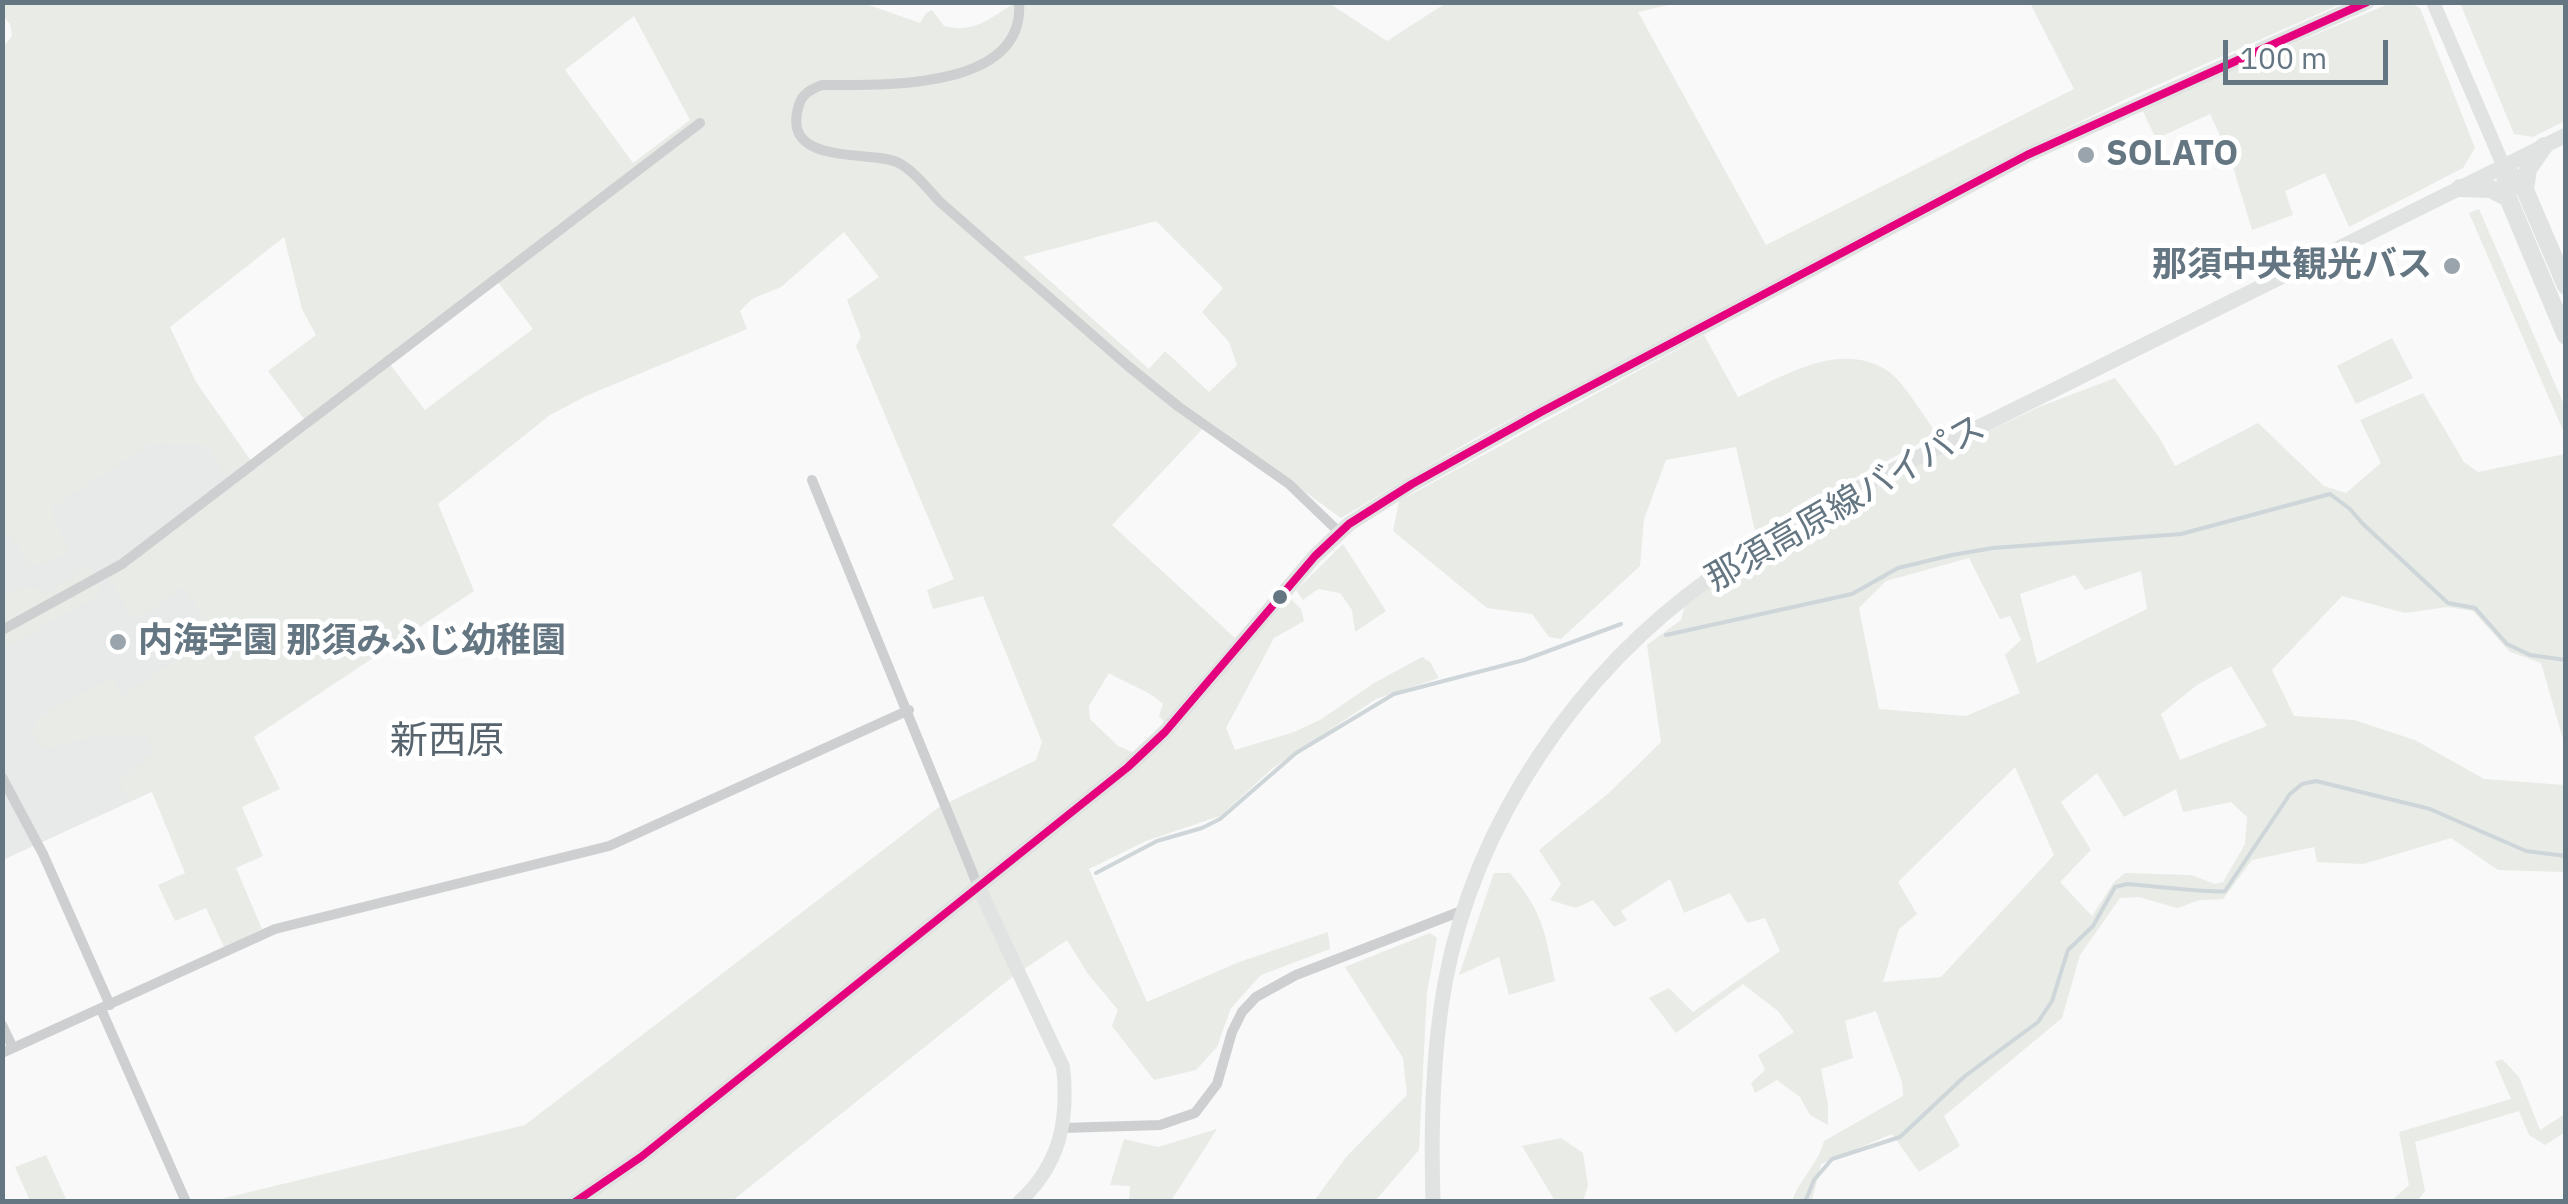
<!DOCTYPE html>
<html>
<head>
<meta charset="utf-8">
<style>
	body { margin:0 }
	#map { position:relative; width:2568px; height:1204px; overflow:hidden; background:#f9f9f9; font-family:"IBM Plex Sans",sans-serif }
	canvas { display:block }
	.frame { position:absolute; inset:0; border:5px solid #657683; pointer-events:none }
	.scale { position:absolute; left:2223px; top:40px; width:165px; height:45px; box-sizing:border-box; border:5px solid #657683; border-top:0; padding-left:12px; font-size:30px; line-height:35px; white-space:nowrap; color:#657683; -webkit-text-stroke:8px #fff; paint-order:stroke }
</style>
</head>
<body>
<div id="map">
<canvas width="2568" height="1204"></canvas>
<div class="frame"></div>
<div class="scale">100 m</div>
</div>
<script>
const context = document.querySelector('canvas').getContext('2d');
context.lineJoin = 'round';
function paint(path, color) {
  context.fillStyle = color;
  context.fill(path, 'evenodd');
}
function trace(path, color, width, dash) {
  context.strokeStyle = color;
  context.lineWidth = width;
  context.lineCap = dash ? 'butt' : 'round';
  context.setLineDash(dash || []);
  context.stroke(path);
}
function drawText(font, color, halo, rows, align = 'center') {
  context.font = font + ' "IBM Plex Sans","Noto Sans JP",sans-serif';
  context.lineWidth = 10;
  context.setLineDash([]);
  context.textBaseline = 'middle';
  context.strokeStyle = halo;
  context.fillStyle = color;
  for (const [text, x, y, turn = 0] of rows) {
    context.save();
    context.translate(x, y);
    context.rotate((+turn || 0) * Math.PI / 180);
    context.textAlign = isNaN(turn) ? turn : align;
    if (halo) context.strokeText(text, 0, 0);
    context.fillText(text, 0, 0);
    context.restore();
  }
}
const built = new Path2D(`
	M198,398L312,582L193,773L5,859L3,519Z`);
const green = new Path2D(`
	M860,2L920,23L926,13L932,10L944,26C974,34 990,18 1015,3L1327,2L1387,41L1446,3H1677L1638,12L1766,245L2074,89L2030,3H2343L2128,98L1998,162L1472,440L1341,518L1209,422L1112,525L1235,638L1164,722L1159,716L1163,704C1149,690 1127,684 1109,673L1089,706L1090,719L1118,746L1137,754L1187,713L1290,598L1301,609L1304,621L1274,638L1226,728L1235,750L1294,732L1320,720L1374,683L1422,657L1430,662L1439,678L1376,699L1273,768L1220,816L1146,841L1089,869L1147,1002L1239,962L1328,932L1330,949L1261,975L1231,1008L1217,1047L1196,1070L1154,1080L1112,1026L1118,1010L1088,974L1067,940L1011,978L732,1201H213L525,1125L939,807L1036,760L1042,742L983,596L933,609L927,590L954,579L856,346L861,337L847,300L879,277L844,232L781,287L752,299L740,311L747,329L586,396L550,415L438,504L474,591L254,737L280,789L242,807L263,856L236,868L262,929L224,947L206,908L175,921L158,885L185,873L152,792L129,801L118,781L155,752L148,737L98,735L45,750L32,734L37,718L111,678L123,696L214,633L183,587L135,621L109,580L233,486L206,446L151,444L51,508L69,554L32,567L8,532L3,535L2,48L12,36L10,24L3,16V3ZM634,16L690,120L633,163L565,70ZM1156,221L1223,288L1202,312L1229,342L1237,365L1209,392L1165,351L1149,369L1023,257ZM284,237L302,309L316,335L268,371L310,427L256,468L196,382L170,327ZM497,281L533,329L425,410L389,363Z
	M2391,3H2410L2420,8L2475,148L2463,168L2349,227L2325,173L2285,191L2293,215L2252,230L2230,157L2210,114L2156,139L2141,107Z
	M2460,3H2565V121L2533,137L2514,134Z
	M2479,209L2565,407V435L2469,213Z
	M1704,335L1738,397C1783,377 1839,339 1888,371C1904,382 1924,417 1937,434L1755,531L1736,447L1666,460L1644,519L1640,566L1561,639L1549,637L1532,614L1487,608L1393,531L1399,501Z
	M2392,338L2413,378L2356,404L2337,366Z
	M2115,378L2159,437L2175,466L2258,423L2324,486L2346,493L2381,463L2360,420L2423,393L2464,462L2478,472L2565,454V746L2541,663L2510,652L2473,611L2447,607L2405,613L2342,596L2272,670L2294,716L2354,720L2415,740L2484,779L2565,785V872L2498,870L2451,838L2363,864L2317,862L2314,847L2252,860L2223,899L2200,900L2177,908L2139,897L2120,898L2080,955L2062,1018L1944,1116L1960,1146L1919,1172L1892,1134L1821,1164L1812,1201H1792C1800,1179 1818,1164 1824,1141L1903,1096L1902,1082L1876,1011L1845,1021L1853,1058L1821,1069L1828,1105V1125L1810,1115L1800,1097L1777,1080L1755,1093L1751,1083L1765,1070L1758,1055L1794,1032L1778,1011L1743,984L1676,1033L1649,998L1669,988L1693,1012L1780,951L1765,918L1747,923L1730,893L1684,913L1670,879L1621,911L1627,920L1614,927L1593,900L1576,908L1550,900L1561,884L1539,850L1610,792L1661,742L1647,645L1681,620L1685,606L1728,574L1811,522L1948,450L2039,407ZM1969,558L2000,619L2010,616L2021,640L2005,655L2020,693L1966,716L1879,709L1859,608L1886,581ZM2141,571L2147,609L2037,663L2020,594L2075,575L2085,590ZM2231,666L2267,726L2180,760L2161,714L2197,685ZM2015,767L2054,855L1941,977L1883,982L1899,929L1917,914L1898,882ZM2097,773L2124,817L2176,789L2183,812L2231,802L2247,817L2245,844L2223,882L2215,884L2191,875L2125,873L2114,882L2092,916L2060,882L2091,850L2061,802Z
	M1343,544L1386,611L1355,632L1352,610L1340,593L1318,589L1303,600L1296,590Z
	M93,566L100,589L93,599L3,648V597L30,585L46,594C63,585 75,571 93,566Z
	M1494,873H1510C1544,914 1544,930 1555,981L1509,995L1499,957L1459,975Z
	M1430,933L1437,938L1427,992L1419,1150L1375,1201H1314L1347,1156L1407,1095L1403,1058L1345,967Z
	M2502,1059L2519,1077L2540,1130L2565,1114V1132L2545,1145L2529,1135L2519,1111L2415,1142L2425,1191L2417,1201H2391L2409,1185L2399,1132L2511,1099L2495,1062Z
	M1217,1129L1171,1201H1129L1130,1186L1110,1185L1124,1139L1158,1147Z
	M1561,1138L1583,1153L1588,1186L1583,1201H1555L1522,1146Z
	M46,1155L67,1201H30L15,1167Z`);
const stream = new Path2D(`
	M1666,635L1852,594L1898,568L1952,555L1993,548L2181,534L2330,494L2350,509L2363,524L2448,603L2475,608L2507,644L2530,655L2566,660
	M1096,873L1157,841L1202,828L1220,819L1296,753L1394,694L1524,660L1621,624
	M1805,1202L1814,1180L1832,1159L1900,1137L1965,1076L2038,1022L2052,1001L2068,950L2093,926L2115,887L2127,884C2143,885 2216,894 2225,891L2290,794L2302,784L2316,781L2430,809L2526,851L2566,856`);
const street = new Path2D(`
	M1019,2C1026,91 881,85 822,85C811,89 802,94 799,105C779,168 873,149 899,163C915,172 927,188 940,202L1128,366L1179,407L1289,484L1339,532
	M812,480L978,886
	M2,630L122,564L700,123
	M2,777L43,854L110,1005
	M101,1009L186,1202
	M2,1025L13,1048
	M2,1053L275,929L609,846L909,710
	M1063,1128L1160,1125L1195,1113L1217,1084L1232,1032L1242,1012L1256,997L1296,975L1464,910`);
const secondary = new Path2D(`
	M2433,2L2504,167
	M978,886L1063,1067C1069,1120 1060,1165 1019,1202`);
const primary = new Path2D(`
	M575,1202L641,1157L1128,767L1165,732L1315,556L1349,524L1412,484L1541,412L2027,155L2367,2
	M1433,1202C1431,1128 1432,1055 1445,983C1475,821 1579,671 1712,577C1817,503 1937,448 2052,391C2223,305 2395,221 2566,135`);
const highway = new Path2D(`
	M2504,167L2508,198L2566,336
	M2505,168L2525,190L2566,286
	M2460,188L2491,189L2508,198
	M2525,190L2528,169L2544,146`);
const bus1 = new Path2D(`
	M575,1202L641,1157L1128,767L1165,732L1315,556L1349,524L1412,484L1541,412L2027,155L2367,2`);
const markers = [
	[2086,155,10,"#99a4ac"],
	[2452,266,10,"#99a4ac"],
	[1280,597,9,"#657683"],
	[118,642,10,"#99a4ac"]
];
const poiNames = [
	["SOLATO",2106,155],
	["那須中央観光バス",2432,266,"right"],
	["内海学園 那須みふじ幼稚園",138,642]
];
const streetNames = [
	["那須高原線バイパス",1846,504,-30]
];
const neighbourhoodNames = [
	["新西原",447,742]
];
paint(built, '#e8e9e9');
paint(green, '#e8ebe6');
trace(stream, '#ced6d9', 4);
trace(street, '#cecfd0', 10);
trace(secondary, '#e1e2e2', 14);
trace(primary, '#e1e2e2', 15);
trace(highway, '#e1e2e2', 18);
trace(bus1, '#e5007d', 8);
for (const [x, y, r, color] of markers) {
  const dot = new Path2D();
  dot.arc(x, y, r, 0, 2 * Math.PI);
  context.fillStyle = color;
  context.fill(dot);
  trace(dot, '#fff', 4);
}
drawText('bold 35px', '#657683', '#fff', poiNames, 'left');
drawText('35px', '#657683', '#fff', streetNames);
drawText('38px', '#57646e', '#fff', neighbourhoodNames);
</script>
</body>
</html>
